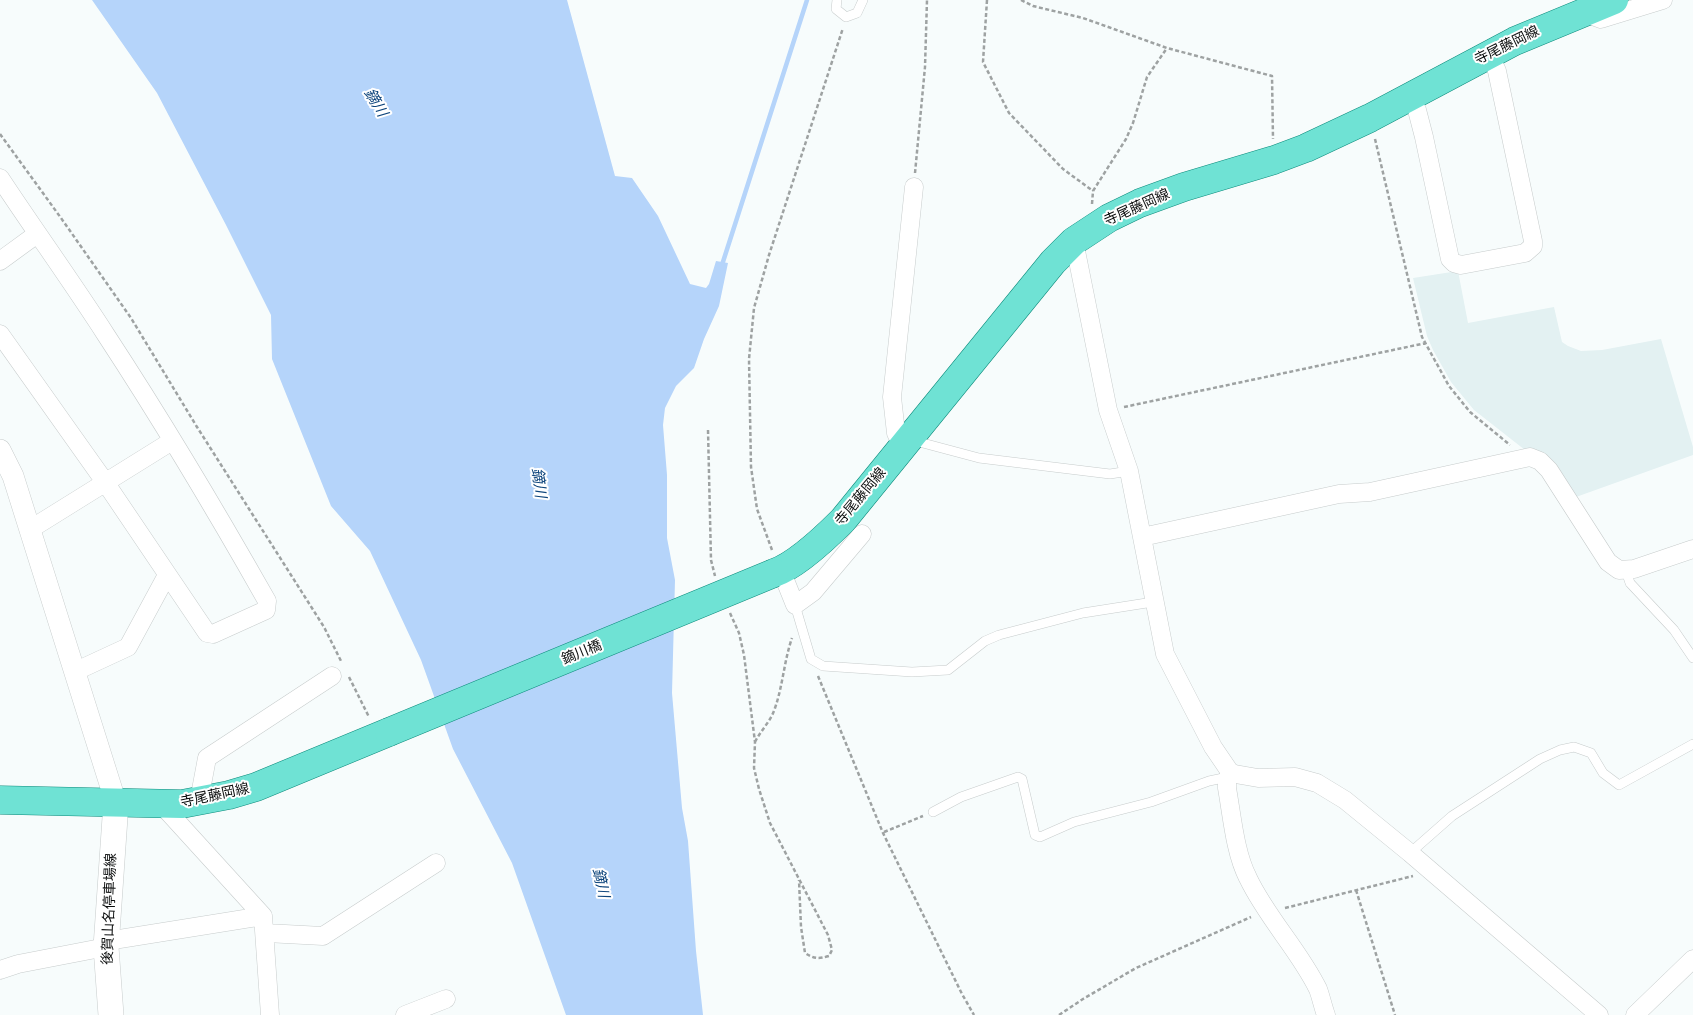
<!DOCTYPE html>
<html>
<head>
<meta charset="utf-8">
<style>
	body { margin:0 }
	canvas { display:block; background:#f7fcfc }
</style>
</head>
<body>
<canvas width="1693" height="1015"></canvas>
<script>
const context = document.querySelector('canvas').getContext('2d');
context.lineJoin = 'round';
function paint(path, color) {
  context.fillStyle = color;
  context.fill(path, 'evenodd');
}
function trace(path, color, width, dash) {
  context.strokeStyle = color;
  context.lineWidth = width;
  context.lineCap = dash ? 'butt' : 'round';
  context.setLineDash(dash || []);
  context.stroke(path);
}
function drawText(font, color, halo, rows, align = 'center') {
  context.font = font + ' "DejaVu Sans","Noto Sans JP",sans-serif';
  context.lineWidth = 4;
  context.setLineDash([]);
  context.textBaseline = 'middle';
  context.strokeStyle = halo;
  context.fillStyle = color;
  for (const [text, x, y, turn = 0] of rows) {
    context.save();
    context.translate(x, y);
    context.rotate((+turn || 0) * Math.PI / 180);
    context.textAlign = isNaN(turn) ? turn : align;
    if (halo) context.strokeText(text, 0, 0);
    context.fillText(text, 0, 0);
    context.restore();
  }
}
const built = new Path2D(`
	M1458,271L1468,323L1554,307L1562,342L1568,346L1581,351L1602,350L1661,339L1693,447V455L1576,497L1553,461L1548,457L1525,450L1474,410L1451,382L1433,350L1427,336L1413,278Z`);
const water = new Path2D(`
	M92,0H567L615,176L632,178L658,216L690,284L706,288L709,284L716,261L728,263L719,306L704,339L694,368L676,386L665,408L663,425L667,475V538L675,580L672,693L682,808L688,841L696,951L703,1015H566L512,863L453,749L421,660L370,551L331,506L272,359L271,315L226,225L157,93Z`);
const stream = new Path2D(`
	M721,268L807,0`);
const path = new Path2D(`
	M987,0L983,62L1009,113L1063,169L1093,191
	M1021,0L1033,6L1083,18L1167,48L1272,76L1273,139
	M0,134L61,218L131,318L197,427L324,627L342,663
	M1375,139L1422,337L1449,386L1470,412L1510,445
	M915,173L925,67L927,0
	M1092,204L1093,191L1126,139L1133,123L1147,77L1167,48
	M1124,407L1426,343
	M708,430L711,560L715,576
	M772,550L757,509L751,467L749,359L754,308L769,255L843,28
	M730,613L739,633L744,655L755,742L754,768L759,789L770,823L828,935L832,950L829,956C819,959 814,959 805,953L801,927L799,880
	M818,676L883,833L962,994L974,1015
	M349,677L369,717
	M755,742C761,730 771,721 775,708C783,685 784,661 792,638
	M884,832L923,816
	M1356,890L1395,1015
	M1285,908L1413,876
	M1059,1015L1083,999L1136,968L1251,917`);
const service = new Path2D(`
	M837,0L836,9L846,17L857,13L863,0
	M913,438L919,442L979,458L1110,474L1129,471
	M1626,571L1630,583L1674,630L1693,658
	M795,605L811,659L823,666L912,672L948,670L985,641L999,635L1083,613L1153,602
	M933,812L961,797L1018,777L1022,779L1035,835L1040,837L1074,822L1151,802L1209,781L1228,777
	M1410,853L1452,816L1540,759L1560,750L1574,747L1591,753L1603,773L1619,785L1693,744`);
const minor = new Path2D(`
	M1589,11L1593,16L1601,19L1663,0
	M1410,96L1417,110L1424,137L1450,259L1454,263L1461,265L1525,253L1533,246V241L1497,71L1490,55
	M0,178C35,231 72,282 106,335C163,422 216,511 267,601L266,610L213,634L207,633L105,482L0,334
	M1074,241L1108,410L1129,471L1165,654L1213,747L1230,772L1235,774L1258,778L1295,777L1317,783L1345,800L1410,853L1599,1015
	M0,261L37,234
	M902,446L896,433L892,397L914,187
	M29,530L172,441
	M1142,537L1339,494L1370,492L1530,457L1540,461L1549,470L1608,562L1619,570L1634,569L1693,549
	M781,570L795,605L813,592L862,534
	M74,672L128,647L167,575
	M1230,772L1227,781V788C1232,816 1235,853 1248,878C1267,918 1299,950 1318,989C1321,997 1323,1007 1326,1015
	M203,801L201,790L207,758L332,676
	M161,804L263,916L270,1015
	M266,933L323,936L436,863
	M107,941L263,916
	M0,970L18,964L106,947
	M405,1015L446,999
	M1635,1015L1693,959`);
const tertiary = new Path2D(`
	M0,450L13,476L116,803`);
const secondary = new Path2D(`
	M111,1015L106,947L116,803`);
const primary = new Path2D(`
	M774,573C797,565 826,537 843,520L1053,262L1074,241L1109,218L1140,203L1184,187L1274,160L1306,148L1370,118L1515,41L1614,0
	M0,800L182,804L229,795L256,787L389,732`);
const primaryBridge = new Path2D(`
	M389,732L774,573`);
const streetNames = [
	["寺尾藤岡線",1507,46,-26],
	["寺尾藤岡線",1137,208,-24],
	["寺尾藤岡線",861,497,-50],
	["鏑川橋",582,653,-22],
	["寺尾藤岡線",215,796,-12],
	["後賀山名停車場線",110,909,-88]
];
const waterNames = [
	["鏑川",375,103,59],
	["鏑川",538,483,83],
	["鏑川",600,883,78]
];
paint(built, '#e3f1f2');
paint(water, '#b5d4fa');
trace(stream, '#b5d4fa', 4.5);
trace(service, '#c7cccc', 10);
trace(minor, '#c7cccc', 19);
trace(tertiary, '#c7cccc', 22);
trace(secondary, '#c7cccc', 26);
trace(primary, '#0e8b7c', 29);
trace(path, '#9ea2a2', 2.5, [4, 2.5]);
trace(service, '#fff', 9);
trace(minor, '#fff', 18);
trace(tertiary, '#fff', 21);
trace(secondary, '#fff', 25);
trace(primary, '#6fe2d4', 28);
trace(primaryBridge, '#0e8b7c', 29, []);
trace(primaryBridge, '#6fe2d4', 28);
drawText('14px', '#0b0d0d', '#fff', streetNames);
drawText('italic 15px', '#0e457c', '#fff', waterNames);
</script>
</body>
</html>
